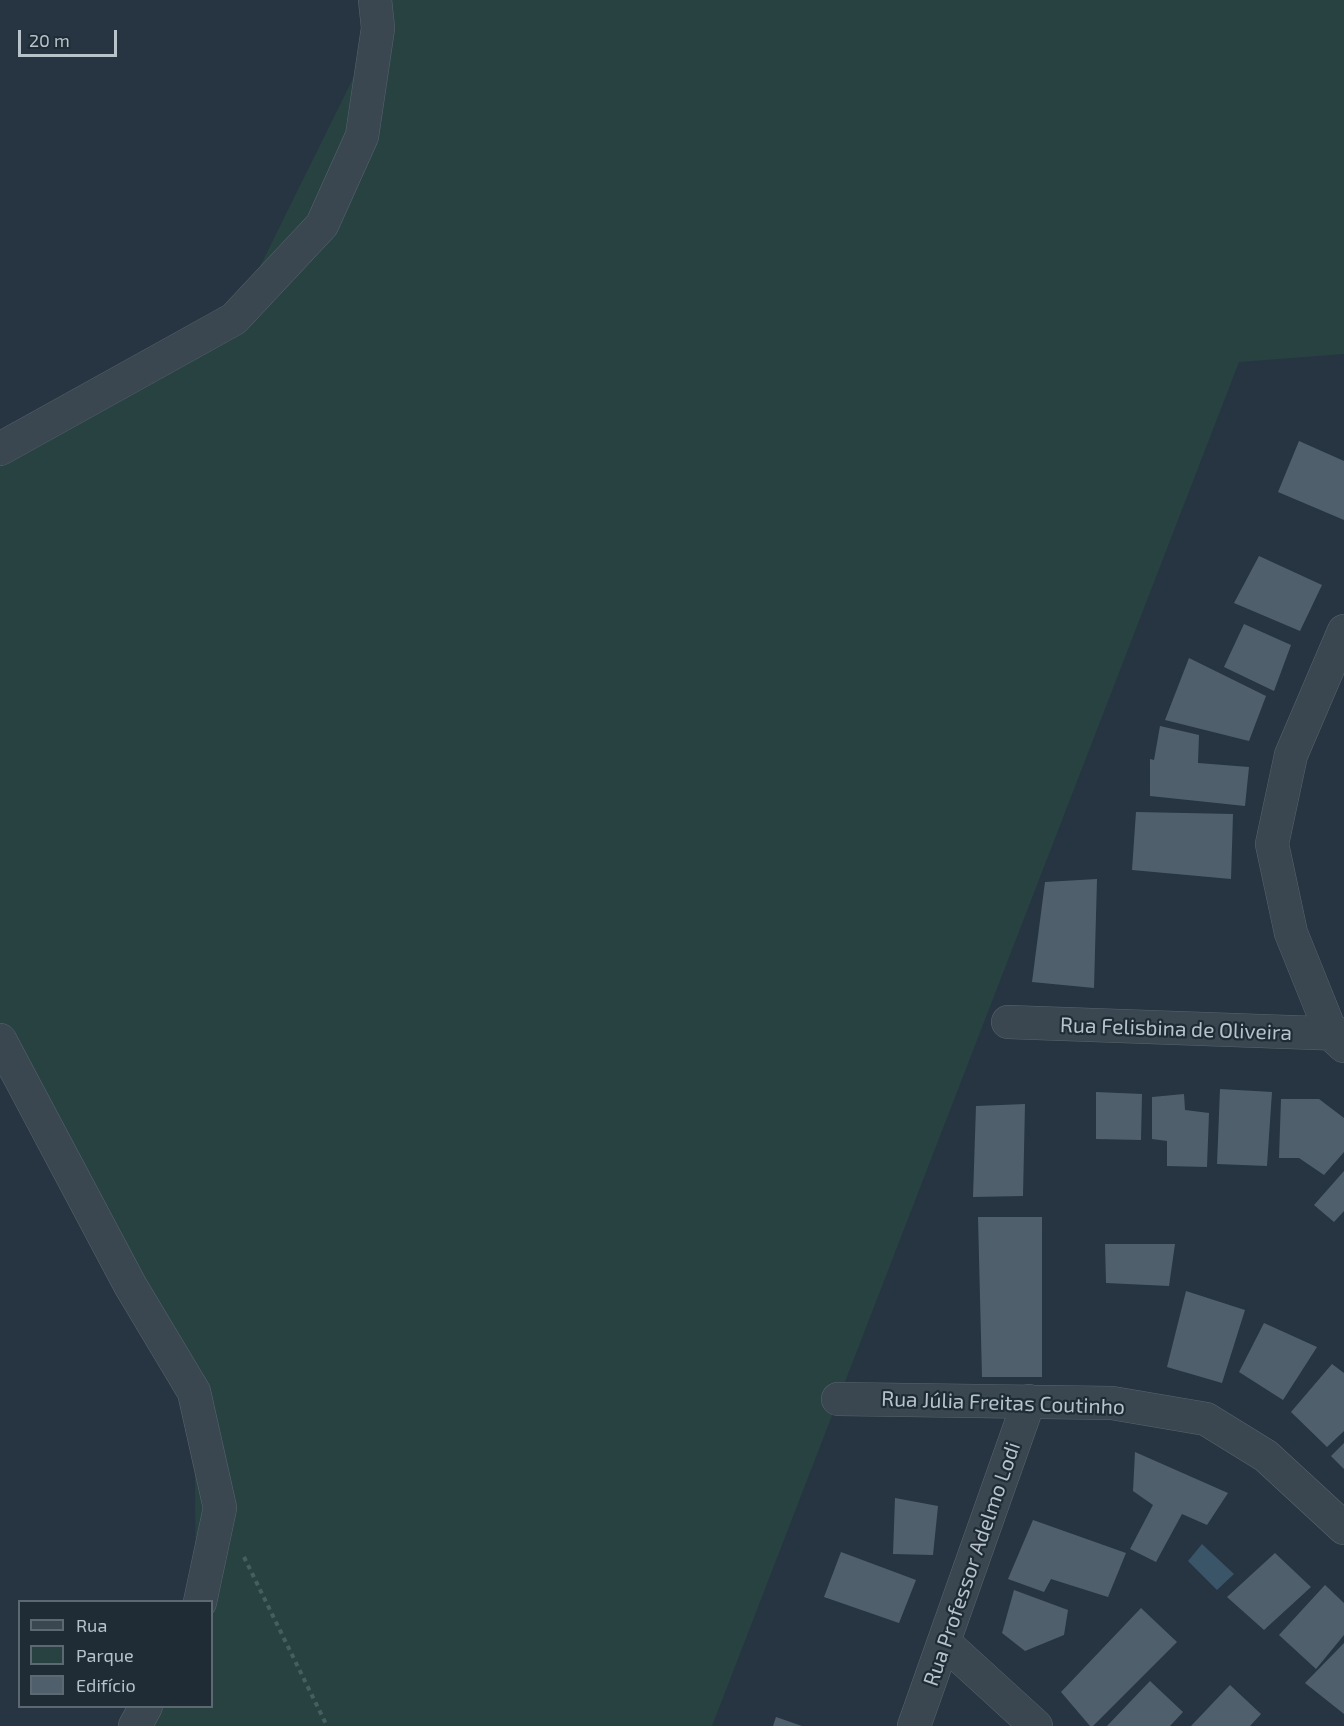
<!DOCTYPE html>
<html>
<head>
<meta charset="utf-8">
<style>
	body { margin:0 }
	#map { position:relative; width:1344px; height:1726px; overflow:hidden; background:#263541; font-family:"Exo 2",sans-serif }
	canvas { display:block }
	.legend { position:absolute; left:18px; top:1600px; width:195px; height:108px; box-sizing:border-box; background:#1f2c36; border:2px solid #5c6872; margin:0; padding:8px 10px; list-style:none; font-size:18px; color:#b7c2cb }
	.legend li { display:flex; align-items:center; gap:12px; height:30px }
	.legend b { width:30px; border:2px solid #5c6872 }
	.scale { position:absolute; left:18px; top:30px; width:99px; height:27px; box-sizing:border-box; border:3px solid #b7c2cb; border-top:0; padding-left:8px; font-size:18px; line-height:21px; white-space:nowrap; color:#b7c2cb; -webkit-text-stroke:4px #1f2c36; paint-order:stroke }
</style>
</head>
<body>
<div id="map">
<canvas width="1344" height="1726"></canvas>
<ul class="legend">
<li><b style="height:8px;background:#3a4751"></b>Rua</li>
<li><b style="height:16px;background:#284242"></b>Parque</li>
<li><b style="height:16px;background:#4f606c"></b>Edifício</li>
</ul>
<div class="scale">20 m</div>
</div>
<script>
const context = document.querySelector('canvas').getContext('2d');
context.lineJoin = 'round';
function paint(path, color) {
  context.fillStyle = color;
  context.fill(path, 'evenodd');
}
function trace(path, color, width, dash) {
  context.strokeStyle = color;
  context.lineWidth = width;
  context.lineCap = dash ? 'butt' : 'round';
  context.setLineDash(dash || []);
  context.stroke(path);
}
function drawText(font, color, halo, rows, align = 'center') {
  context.font = font + ' "Exo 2",sans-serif';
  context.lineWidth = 4.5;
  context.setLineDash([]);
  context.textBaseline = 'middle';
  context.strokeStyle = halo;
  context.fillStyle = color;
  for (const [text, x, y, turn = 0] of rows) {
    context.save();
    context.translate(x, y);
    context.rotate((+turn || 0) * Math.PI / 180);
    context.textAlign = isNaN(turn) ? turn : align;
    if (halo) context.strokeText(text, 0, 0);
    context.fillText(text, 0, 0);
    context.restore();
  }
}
const green = new Path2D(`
	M375,0H1344V354L1239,362L712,1726H135L146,1707L212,1706V1602L196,1601L194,1392L0,1036V449L234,319L378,28Z`);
const water = new Path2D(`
	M1202,1544L1234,1574L1217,1590L1188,1561Z`);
const building = new Path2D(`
	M1299,441L1344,461V520L1278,492Z
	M1259,556L1322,585L1300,631L1234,603Z
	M1244,624L1291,645L1274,691L1224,667Z
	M1189,658L1266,696L1249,741L1165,720Z
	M1160,726L1199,735L1198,763L1249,767L1245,806L1150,796V759L1154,760Z
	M1136,812L1233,814L1231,879L1132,870Z
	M1097,879L1094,988L1032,982L1045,882Z
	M1220,1089L1272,1092L1267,1166L1217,1164Z
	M1096,1092L1142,1094L1141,1140L1096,1139Z
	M1184,1094L1185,1110L1209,1113L1207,1167L1167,1166V1141L1152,1139V1097Z
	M1281,1099H1319L1344,1118V1152L1324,1175L1299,1158H1279Z
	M1025,1104L1023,1196L973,1197L976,1106Z
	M1344,1171V1211L1334,1222L1314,1205Z
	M978,1217H1042V1377H982Z
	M1105,1244H1175L1169,1286L1106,1283Z
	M1186,1291L1245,1310L1222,1383L1167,1367Z
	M1264,1323L1317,1347L1283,1400L1239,1372Z
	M1332,1364L1344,1373V1431L1327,1447L1291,1412Z
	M1344,1443V1469L1331,1456Z
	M1135,1452L1228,1493L1207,1525L1182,1514L1156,1562L1130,1549L1153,1505L1133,1491Z
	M895,1498L938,1506L933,1555L893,1554Z
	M1033,1520L1126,1553L1108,1597L1051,1579L1044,1592L1008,1579Z
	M841,1552L916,1580L899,1623L824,1597Z
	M1275,1553L1311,1587L1264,1630L1227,1597Z
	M1325,1585L1344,1603V1635L1316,1669L1279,1635Z
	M1014,1590L1068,1610L1064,1635L1025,1651L1002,1633Z
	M1141,1608L1177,1642L1093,1726H1090L1061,1692Z
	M1344,1643V1714L1305,1683Z
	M1150,1681L1183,1712L1170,1726H1107Z
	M1230,1685L1261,1714L1250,1726H1191Z
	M776,1717L802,1726H773Z`);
const path = new Path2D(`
	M244,1557L327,1726`);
const street = new Path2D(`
	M0,449L234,319L322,225L362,136L378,28L375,0
	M1344,631L1291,755L1272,844L1291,933L1332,1035L1344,1046
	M1008,1022L1344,1034
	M0,1040L130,1285L194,1392L220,1508L200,1602
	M838,1399L1112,1403L1206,1419L1266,1456L1344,1528
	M945,1643L1036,1726
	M135,1726L146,1706
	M914,1726L1029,1401`);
const streetNames = [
	["Rua Felisbina de Oliveira",1176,1029,2],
	["Rua Júlia Freitas Coutinho",1003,1403,2],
	["Rua Professor Adelmo Lodi",972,1564,-71]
];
paint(green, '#284242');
paint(water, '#3a5468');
paint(building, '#4f606c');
trace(street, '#58656e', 34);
trace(path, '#465e5e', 4, [4.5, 4.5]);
trace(street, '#3a4751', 33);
drawText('21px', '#b7c2cb', '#1f2c36', streetNames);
</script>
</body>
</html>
